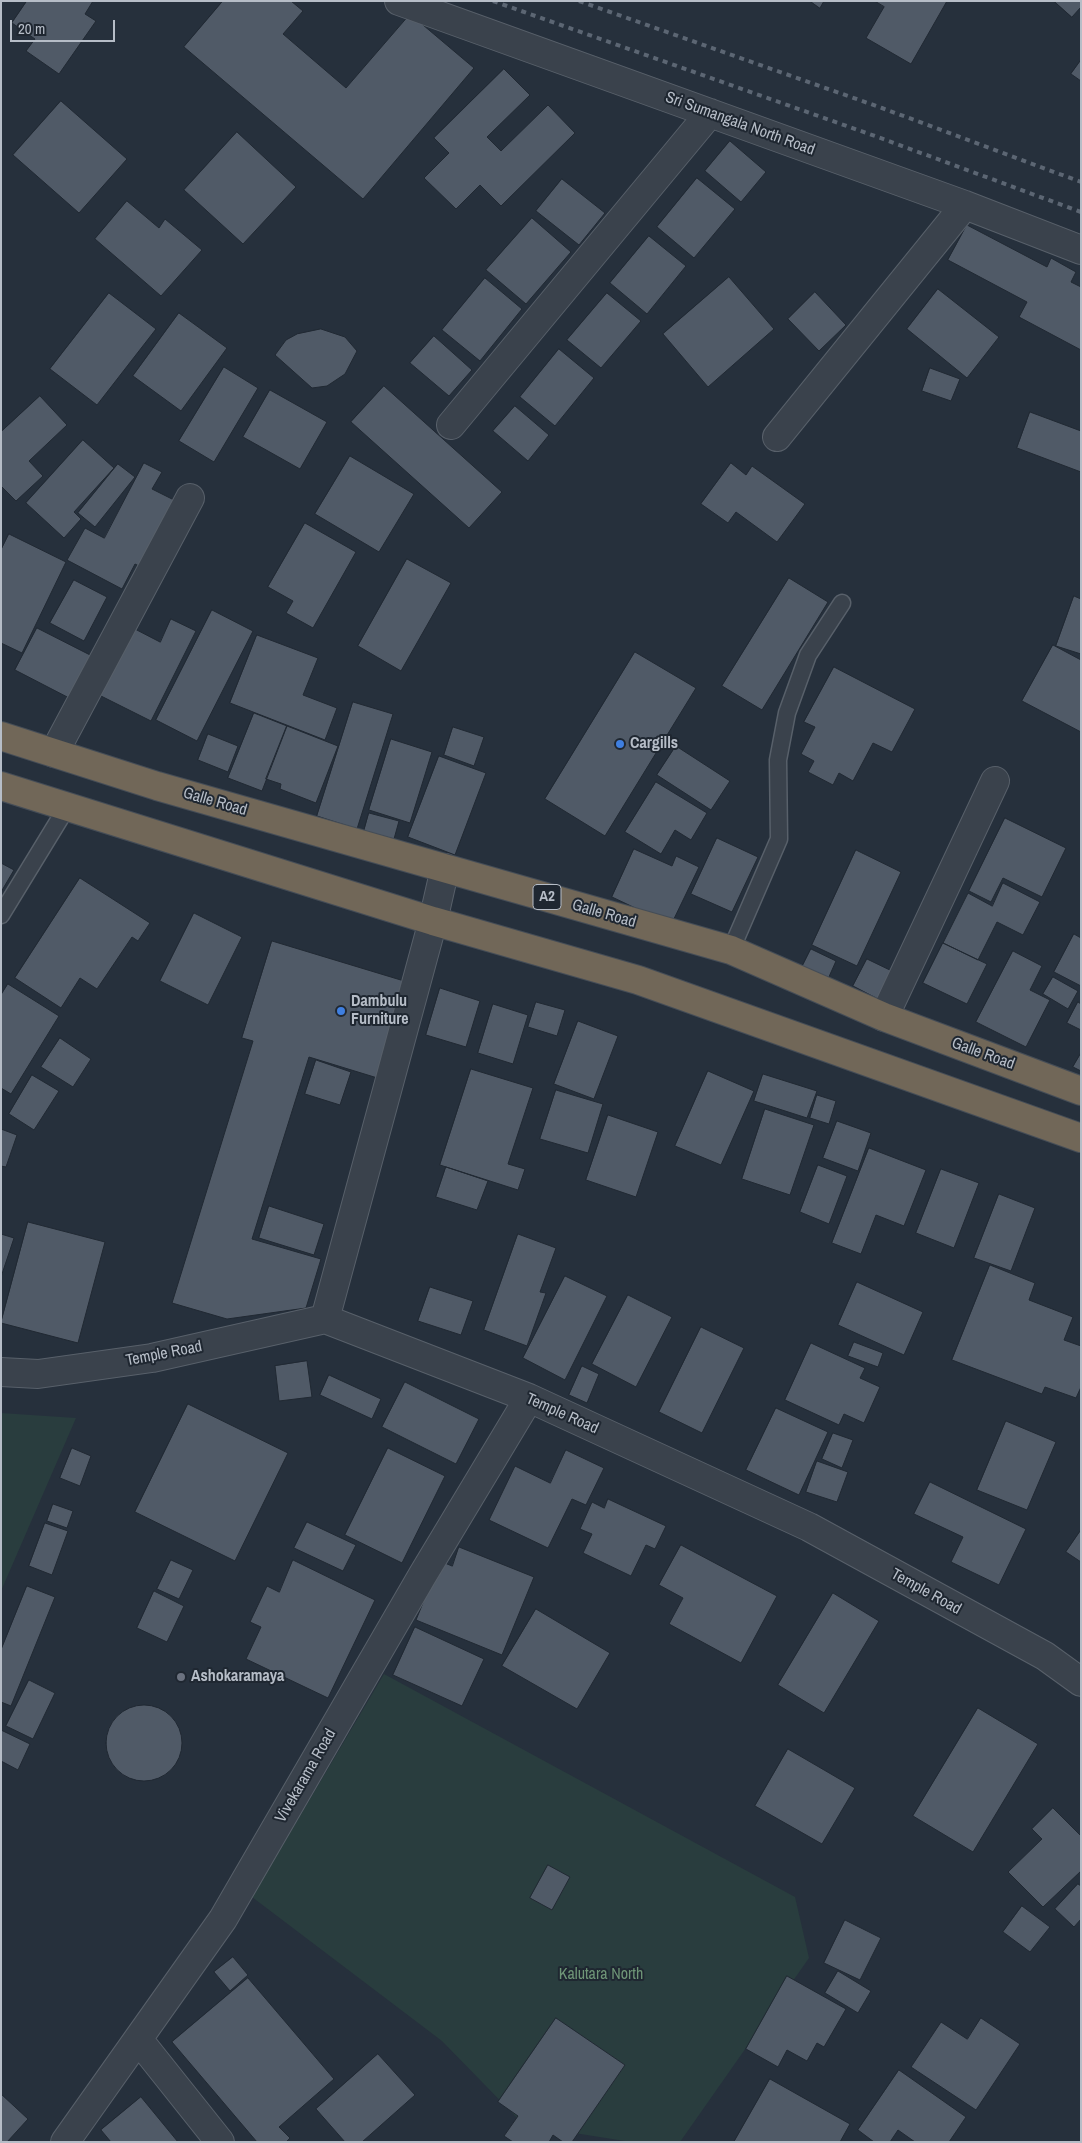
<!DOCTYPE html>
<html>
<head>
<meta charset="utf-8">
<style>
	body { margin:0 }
	#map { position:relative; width:1082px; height:2143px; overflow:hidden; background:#26303c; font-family:"Archivo Narrow",sans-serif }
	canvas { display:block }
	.frame { position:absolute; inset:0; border:2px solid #b6bdc7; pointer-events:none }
	.scale { position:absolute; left:10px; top:20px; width:105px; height:22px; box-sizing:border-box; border:2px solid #b6bdc7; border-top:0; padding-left:6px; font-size:15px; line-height:18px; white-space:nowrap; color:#b6bdc7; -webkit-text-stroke:4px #1f2731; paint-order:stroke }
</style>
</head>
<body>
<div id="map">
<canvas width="1082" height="2143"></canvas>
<div class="frame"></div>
<div class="scale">20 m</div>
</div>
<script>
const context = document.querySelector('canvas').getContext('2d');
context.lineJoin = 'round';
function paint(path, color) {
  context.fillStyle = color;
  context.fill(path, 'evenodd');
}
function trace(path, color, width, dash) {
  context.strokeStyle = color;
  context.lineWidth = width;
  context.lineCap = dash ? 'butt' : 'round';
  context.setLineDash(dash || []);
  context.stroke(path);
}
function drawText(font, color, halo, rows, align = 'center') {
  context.font = font + ' "Archivo Narrow",sans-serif';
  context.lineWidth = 4;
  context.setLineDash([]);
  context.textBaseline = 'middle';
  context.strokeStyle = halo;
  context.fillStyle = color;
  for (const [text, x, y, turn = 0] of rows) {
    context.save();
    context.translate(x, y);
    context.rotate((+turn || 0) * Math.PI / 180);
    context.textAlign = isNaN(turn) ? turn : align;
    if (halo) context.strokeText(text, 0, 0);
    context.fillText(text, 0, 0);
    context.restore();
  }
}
const green = new Path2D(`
	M1,1413L76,1418L1,1591Z
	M384,1674L795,1897L809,1958L680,2142H631L524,2125L442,2041L252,1897Z`);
const building = new Path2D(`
	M27,1H93L85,14L96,21L59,74L26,51L35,39L12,23Z
	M223,1H291L303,11L283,34L346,88L410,14L474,68L363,199L184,47Z
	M810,1H824L820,8Z
	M875,1H947L911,64L866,38L884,7Z
	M1054,1H1081V7L1072,17Z
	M1081,60V81L1071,74Z
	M504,69L530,95L487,137L501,151L548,105L575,133L501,206L480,185L456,209L424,178L449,153L434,138Z
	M61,101L127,159L79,213L13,155Z
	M237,132L296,187L243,244L184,190Z
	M730,141L766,172L741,202L705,171Z
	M697,178L735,209L694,258L657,227Z
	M562,179L605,213L579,245L536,211Z
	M127,201L159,228L165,219L202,250L161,296L95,239Z
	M532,218L571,252L526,304L486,270Z
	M967,225L1047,267L1051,258L1076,272L1071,282L1081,287V350L1019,317L1027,302L948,260Z
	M649,236L686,266L647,314L610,283Z
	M729,277L774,329L708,387L663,334Z
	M485,278L522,309L480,361L442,330Z
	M938,289L999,337L967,378L907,329Z
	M815,292L846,325L819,351L788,319Z
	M109,293L156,329L97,405L50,369Z
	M607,293L641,321L601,368L567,340Z
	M179,313L227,348L181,411L133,376Z
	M321,329L345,337L357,351L345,374L327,386L312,388L275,355L286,340L297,334Z
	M434,336L472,370L449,396L410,363Z
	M559,349L594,378L555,426L520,397Z
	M224,367L258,388L214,462L179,441Z
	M930,368L960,379L951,401L922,391Z
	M384,386L502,492L469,528L351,422Z
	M270,390L327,422L300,469L243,437Z
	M40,396L67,425L29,461L43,476L16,501L1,486V432Z
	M515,406L549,435L528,461L493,431Z
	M1030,412L1081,431V472L1017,448Z
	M83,440L114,468L74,512L81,519L64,538L26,503Z
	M350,456L414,494L379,552L315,514Z
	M144,463L162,472L152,489L178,502L143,568L135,564L122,589L67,560L85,528L104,538Z
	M731,463L746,475L752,466L805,504L777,542L736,512L728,523L701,504Z
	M118,464L135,477L95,527L78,513Z
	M305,523L356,552L313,628L286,613L293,601L268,587Z
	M9,534L66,562L22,653L1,643V550Z
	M407,559L451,583L401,671L358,646Z
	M789,578L828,602L762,710L722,686Z
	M74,580L107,597L84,641L50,623Z
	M1074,596L1081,599V654L1056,646Z
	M212,610L253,631L197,741L156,720Z
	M171,619L196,631L151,721L99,695L133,628L160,642Z
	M37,628L96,658L73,700L15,670Z
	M257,635L318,658L303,695L337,708L325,740L230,703Z
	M1053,645L1081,660V732L1022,701Z
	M635,652L696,688L605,836L545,799Z
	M834,667L915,709L892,752L873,743L853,781L839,773L833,785L808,772L814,761L801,754L815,727L804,722Z
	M353,702L393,714L357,829L317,816Z
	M254,713L287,726L262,791L228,778Z
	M287,726L338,746L316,803L280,789L281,784L266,779Z
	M453,727L484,737L474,766L444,755Z
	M208,734L238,746L228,772L198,760Z
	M391,739L432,752L410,823L369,810Z
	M676,746L730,781L711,810L657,775Z
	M439,756L486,773L455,855L408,837Z
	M656,782L707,813L691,840L675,830L661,854L625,832Z
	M369,813L399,821L394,839L364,831Z
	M1005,818L1066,848L1042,897L1003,878L991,902L969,891Z
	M717,838L758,857L732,912L691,894Z
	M634,849L672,866L676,856L699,867L671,925L612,897Z
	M856,850L901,872L857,966L812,945Z
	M1,863L14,870L1,892Z
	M80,878L150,923L138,941L132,937L97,989L80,978L61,1008L15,978Z
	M1003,883L1040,902L1023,935L997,922L978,960L943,943L968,893L992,906Z
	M194,913L242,937L208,1005L160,981Z
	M1074,934L1081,938V986L1054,972Z
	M272,941L414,984L384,1080L309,1057L252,1239L321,1259L306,1308L227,1319L172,1303L253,1041L242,1038Z
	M943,943L987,964L967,1004L923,983Z
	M811,949L836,961L828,979L802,967Z
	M1013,951L1042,966L1030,990L1050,1000L1026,1047L976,1022Z
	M867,959L894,972L880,1000L853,986Z
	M1053,977L1078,991L1068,1009L1043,994Z
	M8,984L59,1016L11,1094L1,1088V995Z
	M440,988L480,1001L466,1047L426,1035Z
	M536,1002L565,1010L557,1036L528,1027Z
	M1078,1002L1081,1004V1030L1067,1023Z
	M493,1004L528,1015L513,1064L478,1053Z
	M578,1021L618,1036L594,1099L554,1084Z
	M60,1038L91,1059L73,1087L41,1067Z
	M1081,1053V1071L1073,1067Z
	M316,1060L351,1072L340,1105L305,1094Z
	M471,1069L533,1088L508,1164L525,1169L518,1190L440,1165Z
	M708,1071L754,1091L721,1165L675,1146Z
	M763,1074L817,1091L807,1118L754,1101Z
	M32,1075L59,1091L34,1130L9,1114Z
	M556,1090L603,1104L588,1153L540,1139Z
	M817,1095L836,1101L829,1124L810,1118Z
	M765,1109L814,1125L790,1195L742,1179Z
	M608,1115L658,1132L636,1197L586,1180Z
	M837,1121L871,1133L858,1171L823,1158Z
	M1,1129L17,1135L6,1167L1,1166Z
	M869,1148L926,1170L904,1226L876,1215L861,1254L832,1243Z
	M818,1165L847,1176L829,1224L800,1212Z
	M446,1167L488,1181L477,1210L436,1197Z
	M941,1169L979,1183L954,1248L916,1233Z
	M999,1194L1035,1208L1011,1271L974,1258Z
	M269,1206L324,1224L314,1255L259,1238Z
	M28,1222L105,1242L78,1343L1,1323Z
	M1,1234L14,1238L1,1277Z
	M518,1234L556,1248L540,1292L546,1293L527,1346L484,1330Z
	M990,1265L1035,1283L1029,1300L1073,1317L1064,1340L1081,1346V1387L1076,1398L1045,1387L1042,1394L952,1360Z
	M565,1276L607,1296L565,1380L523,1358Z
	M857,1282L923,1312L904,1355L838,1325Z
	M430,1287L473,1301L461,1335L418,1321Z
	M628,1295L672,1317L636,1387L592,1364Z
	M701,1327L744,1348L702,1433L659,1412Z
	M854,1342L883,1353L878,1367L848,1356Z
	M811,1343L865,1368L860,1378L880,1387L864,1423L844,1414L839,1425L785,1400Z
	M307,1361L312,1397L279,1401L275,1366Z
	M582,1366L599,1374L587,1403L569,1395Z
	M329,1375L381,1399L372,1419L320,1395Z
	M405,1382L479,1419L456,1464L382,1427Z
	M188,1404L288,1453L235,1561L135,1512Z
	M776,1408L828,1432L799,1495L746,1470Z
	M1006,1421L1056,1442L1027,1510L977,1490Z
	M833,1433L853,1440L842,1468L822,1459Z
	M72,1448L91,1456L80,1486L60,1478Z
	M388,1448L445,1476L402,1563L345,1535Z
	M566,1450L604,1468L586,1505L572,1499L548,1548L489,1520L515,1466L550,1483Z
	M817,1461L848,1472L837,1502L806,1492Z
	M930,1482L1026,1529L999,1585L951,1562L963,1537L914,1514Z
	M608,1499L666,1526L655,1549L646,1545L631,1576L583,1553L592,1534L580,1529L592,1502L604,1508Z
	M53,1504L73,1511L67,1528L47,1521Z
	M307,1522L356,1545L343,1571L294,1548Z
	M45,1523L68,1531L52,1575L29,1566Z
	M1081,1530V1562L1066,1552Z
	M681,1545L777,1596L741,1663L669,1624L683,1598L659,1585Z
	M459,1547L534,1577L502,1655L416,1620L440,1561L452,1566Z
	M171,1560L193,1570L179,1599L157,1589Z
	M293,1560L375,1600L328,1698L246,1659L261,1627L250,1622L267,1586L279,1592Z
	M27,1586L55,1597L11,1706L1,1702V1650Z
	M154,1591L184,1606L167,1642L137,1628Z
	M833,1593L879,1621L824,1713L778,1685Z
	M536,1609L610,1653L577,1709L502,1666Z
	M415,1627L484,1659L462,1706L393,1675Z
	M29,1680L55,1693L33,1739L6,1726Z
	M106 1743a38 38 0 1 1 76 0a38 38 0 1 1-76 0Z
	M978,1708L1038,1744L973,1852L913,1816Z
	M1,1730L30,1744L18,1770L1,1761Z
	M788,1749L855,1788L822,1844L755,1806Z
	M1053,1808L1081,1836V1871L1043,1907L1008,1872L1042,1839L1032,1829Z
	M548,1865L570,1877L552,1910L530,1898Z
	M1078,1884L1081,1886V1919L1074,1927L1055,1909Z
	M1022,1906L1050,1927L1030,1952L1003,1932Z
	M845,1920L881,1938L860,1980L824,1963Z
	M233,1957L248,1975L230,1991L214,1972Z
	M838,1971L871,1991L858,2013L825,1993Z
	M787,1976L846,2009L824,2047L817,2043L807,2061L787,2050L778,2067L746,2049Z
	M248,1978L334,2079L279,2127L290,2138L286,2142H257L172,2042Z
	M556,2018L625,2065L572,2142H563L553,2135L549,2142H513L504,2136L518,2116L498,2102Z
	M981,2018L1020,2044L976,2110L911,2067L941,2022L967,2039Z
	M378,2054L415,2095L362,2142H345L316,2109Z
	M899,2070L966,2117L949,2142H915L898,2130L890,2142H874L858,2130Z
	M770,2079L850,2124L840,2142H734Z
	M1,2094L28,2119L7,2142H1Z
	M141,2097L178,2142H111L101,2130Z`);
const lane = new Path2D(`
	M1,915L67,807
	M731,950L779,839L778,760L787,713L808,655L842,603`);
const street = new Path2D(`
	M399,1L965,205L1081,250
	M451,425L710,113
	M777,437L965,205
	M54,753L190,498
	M884,1017L995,781
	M325,1319L433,921L445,868
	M1,1372L38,1374L152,1358L325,1319L529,1398L809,1527L1045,1656L1081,1682
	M138,2039L220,2142
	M65,2142L223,1919L422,1576L529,1398`);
const highway = new Path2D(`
	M1,736L157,786L731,950L884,1017L1081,1091
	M1,786L433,921L638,980L1081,1138`);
const rail = new Path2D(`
	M493,1L875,136L1081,212
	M579,1L882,108L1081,182`);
const markers = [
	[620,744,5,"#3f7fe0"],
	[341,1011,5,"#3f7fe0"],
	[181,1677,5,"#6b7280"]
];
const shields = [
	[547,897,28]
];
const shieldNames = [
	["A2",547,897]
];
const streetNames = [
	["Sri Sumangala North Road",740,124,20],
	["Galle Road",215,802,16],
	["Galle Road",604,914,16],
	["Galle Road",983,1054,20],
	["Temple Road",164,1354,-11],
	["Temple Road",562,1414,24],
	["Temple Road",926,1592,29],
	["Vivekarama Road",306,1776,-60]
];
const poiNames = [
	["Cargills",630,744],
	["Dambulu",351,1002],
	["Furniture",351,1020],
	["Ashokaramaya",191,1677]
];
const parkNames = [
	["Kalutara North",601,1975]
];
paint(green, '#293d3e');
paint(building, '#505a67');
trace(building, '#212933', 1);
trace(lane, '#58606a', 19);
trace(street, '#58606a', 30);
trace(highway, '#454d57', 30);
trace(lane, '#3a424c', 16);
trace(street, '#3a424c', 28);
trace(highway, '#716758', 28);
trace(rail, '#5c6673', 4, [5, 5]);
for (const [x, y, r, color] of markers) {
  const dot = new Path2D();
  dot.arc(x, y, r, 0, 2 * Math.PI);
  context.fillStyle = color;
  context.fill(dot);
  trace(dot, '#1f2731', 2);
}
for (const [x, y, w] of shields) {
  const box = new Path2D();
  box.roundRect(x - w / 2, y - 12.5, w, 25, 4);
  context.fillStyle = '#1f2731';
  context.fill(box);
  trace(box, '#b6bdc7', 1);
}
drawText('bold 15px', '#b6bdc7', null, shieldNames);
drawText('16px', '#b6bdc7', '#1f2731', streetNames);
drawText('bold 16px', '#b6bdc7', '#1f2731', poiNames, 'left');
drawText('16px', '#6f9677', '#1f2731', parkNames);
</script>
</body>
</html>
